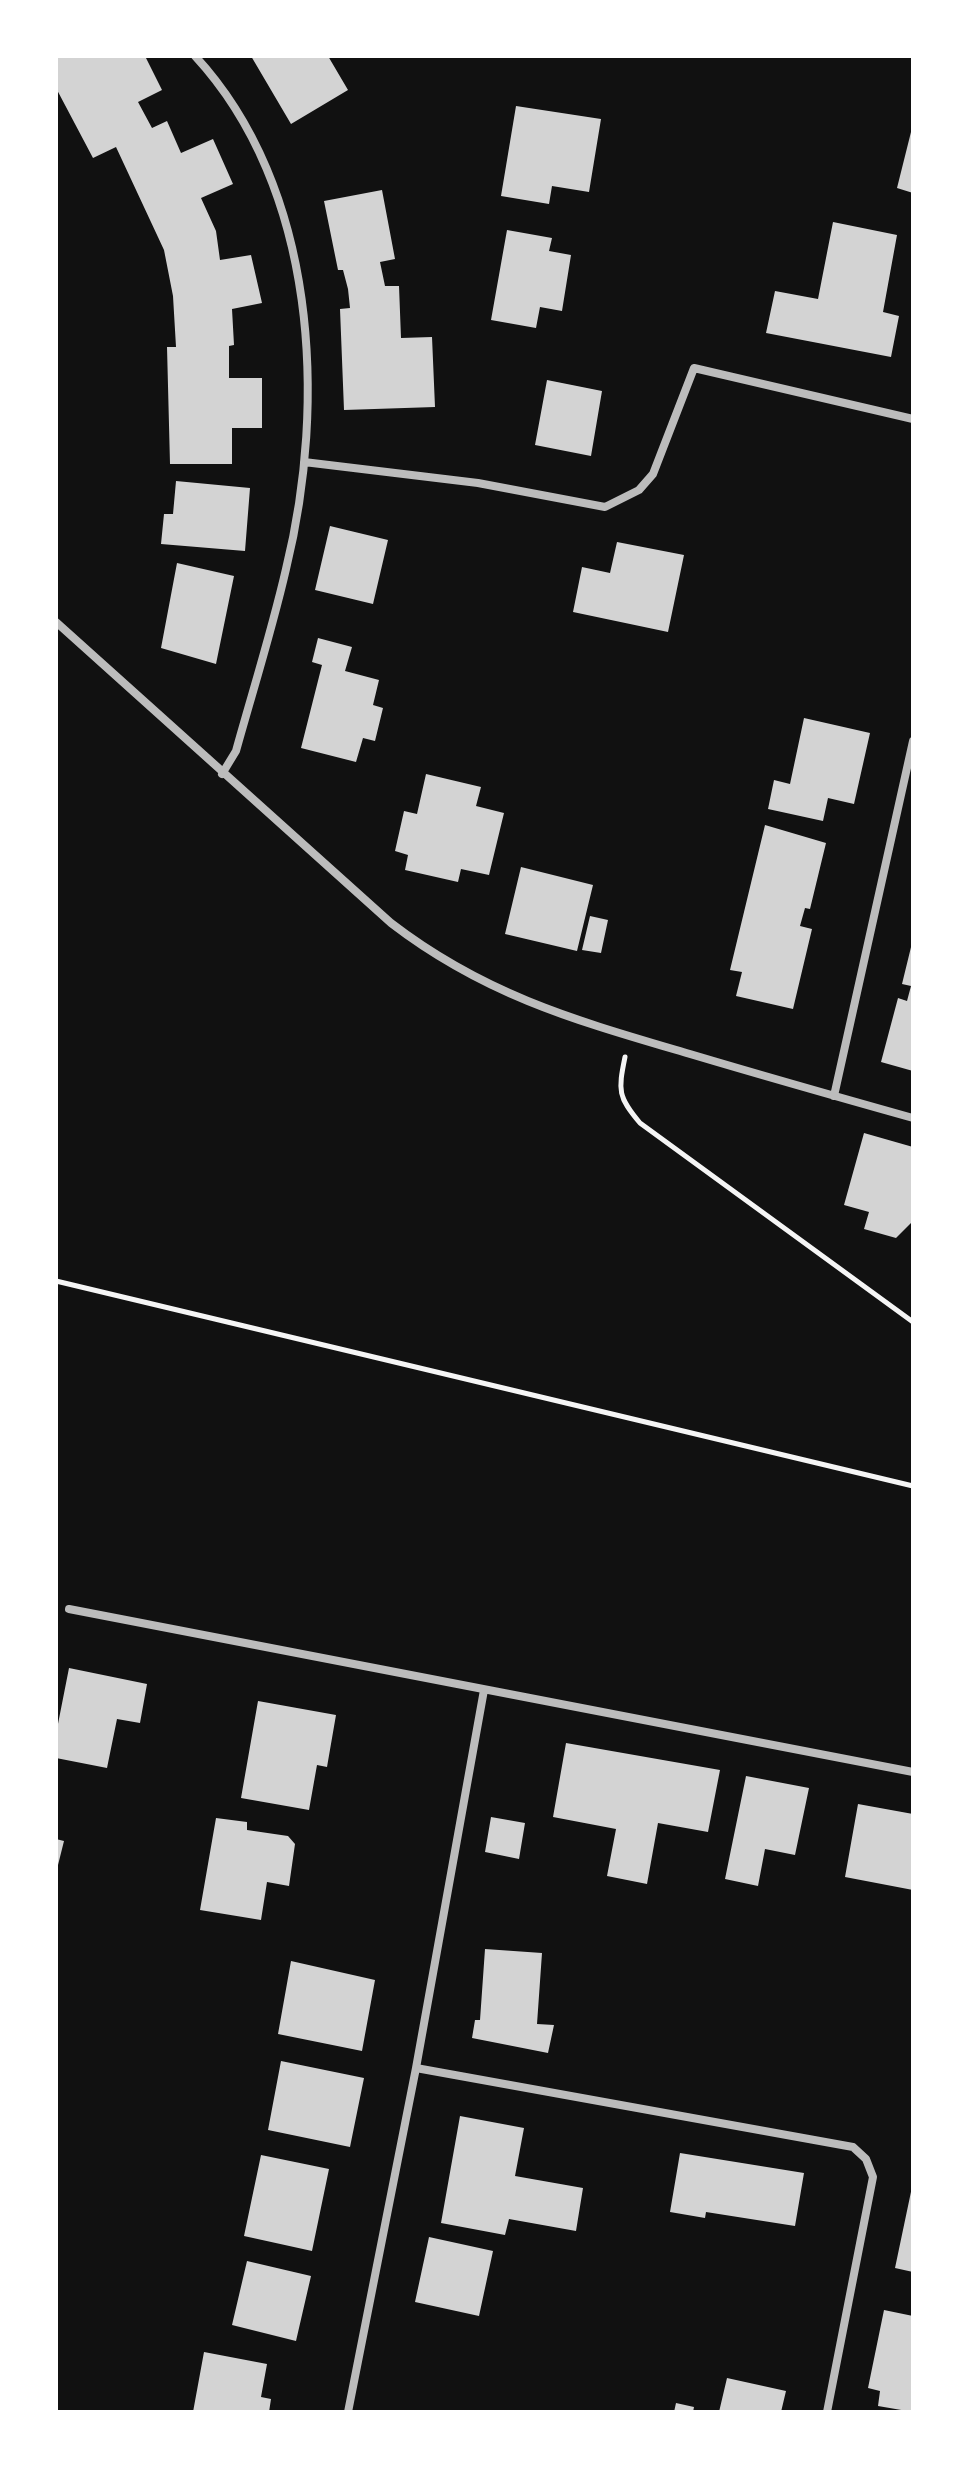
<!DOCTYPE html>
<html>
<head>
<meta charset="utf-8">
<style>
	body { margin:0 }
	#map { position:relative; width:969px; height:2468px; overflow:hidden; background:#111; font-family:"Work Sans",sans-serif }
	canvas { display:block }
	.frame { position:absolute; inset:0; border:58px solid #fff; pointer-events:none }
</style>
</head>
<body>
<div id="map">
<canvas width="969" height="2468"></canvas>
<div class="frame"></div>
</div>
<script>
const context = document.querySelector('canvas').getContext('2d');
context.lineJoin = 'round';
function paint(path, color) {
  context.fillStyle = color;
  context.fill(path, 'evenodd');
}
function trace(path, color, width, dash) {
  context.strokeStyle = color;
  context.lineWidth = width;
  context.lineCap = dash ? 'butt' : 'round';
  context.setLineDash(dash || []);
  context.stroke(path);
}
const building = new Path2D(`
	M56,56H145L162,90L138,102L152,128L167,121L181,153L213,139L233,184L201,198L216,231L220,260L251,255L262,303L232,309L234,345L229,346V378H262V428H232V464H170L167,347H176L173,296L164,250L116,147L93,158L56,88Z
	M251,56H328L348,90L291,124Z
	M516,106L601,119L589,192L552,186L549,204L501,196Z
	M912,128L913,129V193L897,188Z
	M382,190L395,259L380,262L385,286H399L401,338L432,337L435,407L344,410L340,309L350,308L348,289L343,270H338L324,201Z
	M833,222L897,235L883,312L899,316L891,357L766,333L775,291L818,299Z
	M507,230L552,238L549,251L571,255L562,311L540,307L536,328L491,320Z
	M547,380L602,391L591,456L535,445Z
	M176,481L250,488L245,551L161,544L164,514H173Z
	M330,526L388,540L373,604L315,590Z
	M617,542L684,555L668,632L573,612L582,567L610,573Z
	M177,563L234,576L216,664L161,648Z
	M318,638L352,647L345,671L379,680L373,705L383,708L375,741L363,738L356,762L301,748L322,665L312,662Z
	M804,718L870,733L854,804L828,798L823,821L768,809L774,780L790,784Z
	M426,774L481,787L476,806L504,813L489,875L461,869L458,882L405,870L408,855L395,851L404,811L417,814Z
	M765,825L826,843L810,909L805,908L800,926L812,929L793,1009L736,996L742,972L730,970Z
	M521,867L593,885L577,951L505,934Z
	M590,916L608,920L601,953L582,950Z
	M912,943H913V1071L881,1062L898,998L907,1001L911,986L902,984Z
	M864,1133L913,1147V1221L896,1238L864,1229L869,1212L844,1205Z
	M69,1668L147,1684L140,1723L117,1719L107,1768L56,1758V1734Z
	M258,1701L336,1715L327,1767L317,1765L309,1810L241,1798Z
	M566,1743L720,1770L708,1832L658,1823L647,1884L607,1876L616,1829L553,1817Z
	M746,1776L809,1788L795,1855L765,1849L758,1886L725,1879Z
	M858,1804L913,1814V1890L845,1877Z
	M491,1817L525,1823L519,1859L485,1852Z
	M216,1818L247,1822V1830L288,1836L295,1844L289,1886L267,1882L261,1920L200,1910Z
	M56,1839L64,1841L57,1869L56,1868Z
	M485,1949L542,1953L537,2024L554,2025L548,2053L472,2038L475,2020H480Z
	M291,1961L375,1980L362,2051L278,2034Z
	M281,2061L364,2078L350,2147L268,2130Z
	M460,2116L524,2128L515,2176L583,2188L576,2231L509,2219L505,2235L441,2223Z
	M680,2153L804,2173L795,2226L706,2212L705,2218L670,2212Z
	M261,2155L329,2169L312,2251L244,2236Z
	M912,2187H913V2272L895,2268Z
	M429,2237L493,2251L479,2316L415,2302Z
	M247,2261L311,2276L296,2341L232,2325Z
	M884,2310L913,2316V2412L878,2406L880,2391L868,2388Z
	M204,2352L267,2364L261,2397L271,2399L269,2412H193Z
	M727,2378L786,2391L781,2412H719Z
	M676,2403L694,2407L693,2412H674Z`);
const path = new Path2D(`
	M625,1057C618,1091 618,1097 640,1123L913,1322
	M56,1281L913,1486`);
const minor = new Path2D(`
	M195,56C317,188 327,402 286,569C272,630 253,690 236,751L222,774
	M304,462L478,483L605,507L639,490L653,474L694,368L913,419
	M56,622L391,923C486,996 578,1021 690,1054C764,1076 838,1097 913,1118
	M834,1096L913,741
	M69,1609L913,1772
	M416,2068L853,2147L866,2159L873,2177L827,2412
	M348,2412L416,2068L484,1690`);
paint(building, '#d3d3d3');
trace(path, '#f5f5f5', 5);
trace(minor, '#bcbcbc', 8);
</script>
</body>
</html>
